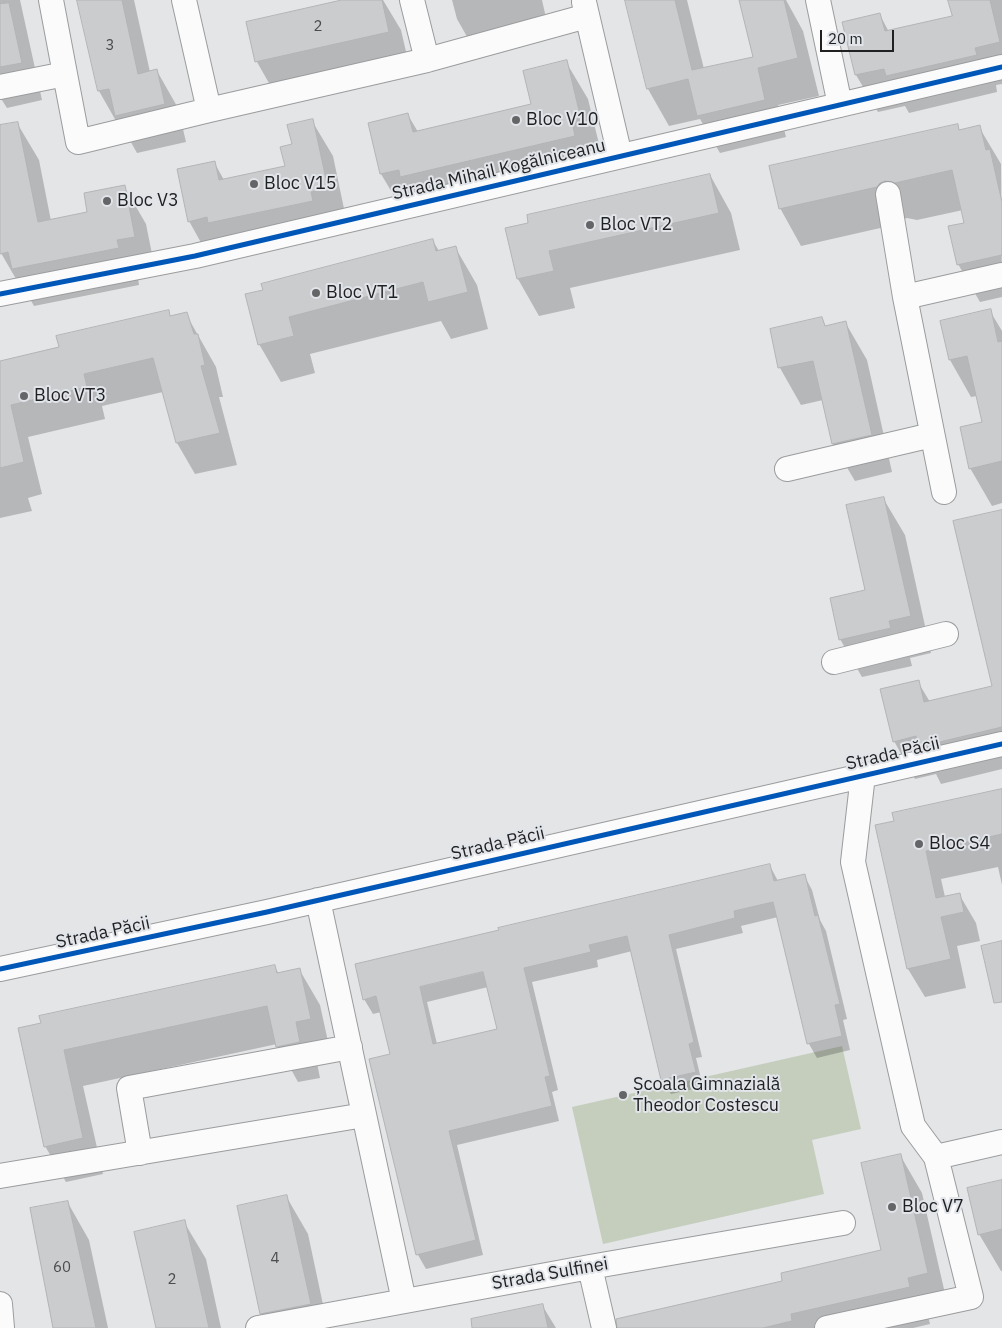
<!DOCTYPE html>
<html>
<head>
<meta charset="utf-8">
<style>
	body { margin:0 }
	#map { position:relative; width:1002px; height:1328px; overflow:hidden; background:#e3e5e7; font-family:"IBM Plex Sans",sans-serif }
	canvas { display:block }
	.scale { position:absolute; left:820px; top:30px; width:74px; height:22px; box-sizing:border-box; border:2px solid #1f2022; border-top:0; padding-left:6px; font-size:15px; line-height:18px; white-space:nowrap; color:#1f2022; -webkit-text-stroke:4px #e1e4e9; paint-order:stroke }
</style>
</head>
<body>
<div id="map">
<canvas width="1002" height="1328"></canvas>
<div class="scale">20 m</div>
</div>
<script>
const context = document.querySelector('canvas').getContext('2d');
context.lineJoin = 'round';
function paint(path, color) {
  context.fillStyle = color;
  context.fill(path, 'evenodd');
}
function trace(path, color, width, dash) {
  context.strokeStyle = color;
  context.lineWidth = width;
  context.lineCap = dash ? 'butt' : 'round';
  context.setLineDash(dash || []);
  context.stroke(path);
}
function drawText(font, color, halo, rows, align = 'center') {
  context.font = font + ' "IBM Plex Sans",sans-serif';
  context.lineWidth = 4;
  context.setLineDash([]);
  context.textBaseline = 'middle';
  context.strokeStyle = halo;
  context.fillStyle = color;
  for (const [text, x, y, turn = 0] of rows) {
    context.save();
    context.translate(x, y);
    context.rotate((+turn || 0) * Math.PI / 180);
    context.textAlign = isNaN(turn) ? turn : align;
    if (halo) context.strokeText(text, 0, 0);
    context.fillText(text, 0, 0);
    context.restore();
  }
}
const green = new Path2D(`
	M842,1046L861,1129L812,1140L824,1194L603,1244L572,1107Z`);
const shadow = new Path2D(`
	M0,0H20L42,100L7,108L0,97Z
	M78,0H134L150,72L157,71L178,108L186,142L137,153L123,128H120L99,91Z
	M348,0H383L401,30L410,69L278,99L257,62Z
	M452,0H542L549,31L529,36L531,44L478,56L457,19Z
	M627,0H687L704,69L754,57V0H786L803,31L819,96L778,105L786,137L720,153L700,119L669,126L648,89Z
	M949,0H1002V84L996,85L997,92L909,113L905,106L878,112L856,75L844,23L880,15L889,32L953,17Z
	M566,62L588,99L601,152L403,211L381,174L369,124L408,115L418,132L532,104Z
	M312,121L333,156L347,223L209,257L189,221L214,162L224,180L286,167L293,145Z
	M17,123L39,160L51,221L89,213L124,186L146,224L156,274L138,278L139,285L34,306L25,290L23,291L1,253L0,247V126Z
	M957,125L960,131L979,127L1001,164L1002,297L980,302L958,264L966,224L963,210L917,220L907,218L901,220L898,224L801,246L780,208Z
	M710,175L731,213L740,250L570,288L575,308L539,316L518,279L529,224Z
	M433,241L439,251L455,247L477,285L488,329L451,339L441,321L310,354L315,373L281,382L259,344L247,295Z
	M990,311L1002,331V503L992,506L970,468L983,423L977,396L971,397L950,360Z
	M168,312L171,317L186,314L216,367L223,397H219L237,465L195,474L177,443L163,392L102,406L105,419L28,437L42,494L28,498L32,511L0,518V362L61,348Z
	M822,318L826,327L845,322L867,360L892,472L855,481L833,444L823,400L801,405L780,368L771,330Z
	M883,498L905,535L931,653L910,658L912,666L862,677L840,639L867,591Z
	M1002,512V769L941,784L936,774L915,779L894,741L918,682L930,702L993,686Z
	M1002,791V885L998,867L941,879L945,897L959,894L976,923L980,941L957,946L966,988L925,997L908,969L877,826Z
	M770,866L778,881L804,875L812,890L820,920L826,931L847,1019L843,1020L850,1050L817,1058L809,1044L778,917L741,926L743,933L676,949L702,1057L696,1058L703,1087L671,1094L663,1080L632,951L597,960L598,967L532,982L558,1090L552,1092L559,1121L457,1145L483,1255L426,1269L418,1255L371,1060L391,1055L381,1012L373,1014L364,999ZM488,987L499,1029L437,1044L427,1002Z
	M274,966L279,974L299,969L320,1005L331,1055L316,1058L320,1078L298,1082L277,1044L83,1086L103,1174L66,1182L45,1146L20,1029Z
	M900,1155L922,1193L949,1311L928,1316L930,1324L913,1328H653L784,1282L883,1251Z
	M1002,1181V1271H1001L979,1234Z
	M286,1196L308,1234L328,1328H270L262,1313Z
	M68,1203L89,1240L108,1328H54Z
	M184,1222L206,1259L221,1328H157Z
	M542,1305L556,1328H506Z`);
const building = new Path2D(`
	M77,0H122L138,74L157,69L165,104L115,116L109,89L98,91Z
	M342,0H382L389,32L255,62L246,22Z
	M625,0H675L692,70L753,57L739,0H784L798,58L758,68L765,100L697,116L688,79L647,89Z
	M948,0H990L1000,42L975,48L977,55L886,76L884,69L855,75L842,22L880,13L885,31L952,16Z
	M9,3L22,63L0,67V4Z
	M567,60L580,115L571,117L575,136L400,177L399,170L380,174L368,123L408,113L413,132L531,104L523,71Z
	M313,119L328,188L311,192L313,201L208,223L207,217L188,222L177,169L215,161L219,180L285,166L280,147L292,144L287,125Z
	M18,122L38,222L87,212L84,193L125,185L135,237L117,240L119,248L12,269L8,252L0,254V125Z
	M958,124L959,130L980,125L986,150L990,149L1002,202V255L957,265L948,226L964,223L952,170L895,183L885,181L880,183L877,187L779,209L769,166Z
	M710,174L719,213L549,251L554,271L517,279L505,228L528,223L527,215Z
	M433,239L436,251L456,246L468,292L428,302L423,282L289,317L294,336L258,345L245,294L263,290L261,284Z
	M991,309L998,342L1002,341V461L969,469L960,427L982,422L967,356L949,360L940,321Z
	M169,310L170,316L187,312L194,334H198L205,365L201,366L220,433L176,443L153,358L84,374L87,387L11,405L24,462L0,468V361L59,347L56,336Z
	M822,317L825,326L846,321L872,435L832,444L813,361L778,368L770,329Z
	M884,497L911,616L889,621L891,628L839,640L830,598L865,590L846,505Z
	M1002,510V727L919,747L916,736L893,742L880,689L919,680L924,702L992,686L953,521Z
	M1002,789V834L926,851L936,898L960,893L964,912L941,917L951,959L907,969L875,825L894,821L892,813Z
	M770,864L774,881L805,874L815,916L818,915L840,1004L835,1005L842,1036L807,1044L773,902L734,911L735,918L669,935L694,1042L689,1044L696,1072L661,1080L627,936L589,945L591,952L524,968L550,1076L545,1077L552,1106L449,1131L476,1240L416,1255L369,1059L390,1054L376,996L363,1000L355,964L499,930L498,928ZM483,972L497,1029L433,1044L420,987Z
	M1002,941V1002L994,1003L981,946Z
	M275,965L277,973L300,968L311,1019L296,1022L300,1042L276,1047L267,1006L64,1050L83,1138L44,1147L18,1028L41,1023L39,1016Z
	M901,1154L928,1273L908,1278L910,1287L791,1314L792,1321L763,1328H617L616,1319L782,1281L781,1273L881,1250L861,1163Z
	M1002,1180V1229L978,1235L967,1188Z
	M287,1195L311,1304L260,1314L237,1206Z
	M68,1201L96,1328H53L30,1208Z
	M185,1220L209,1328H156L134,1232Z
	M543,1304L548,1328H472L471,1319Z`);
const minor = new Path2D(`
	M51,0L65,74
	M184,0L209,110
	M412,0L427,60
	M818,0L840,105
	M584,2L620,156
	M0,87L65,74L78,142L209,110L427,60L587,16
	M888,194L905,297L944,492
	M0,294L195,256L1002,67
	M905,297L1002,275
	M787,469L932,435
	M834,662L946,634
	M863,775L853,862L913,1126L936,1157L1002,1142
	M318,900L404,1301
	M0,969L267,912L1002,744
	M140,1153L129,1088L350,1047
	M0,1176L364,1115
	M590,1267L604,1328
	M0,1304L2,1328
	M258,1328L590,1267L843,1223
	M827,1328L971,1297L936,1157`);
const cycleway = new Path2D(`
	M0,294L195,256L1002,67
	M0,969L267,912L1002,744`);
const markers = [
	[516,120,5,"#646567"],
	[254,184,5,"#646567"],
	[107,201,5,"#646567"],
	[590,225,5,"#646567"],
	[316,293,5,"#646567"],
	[24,396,5,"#646567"],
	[919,844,5,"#646567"],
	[623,1095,5,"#646567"],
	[892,1207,5,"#646567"]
];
const numberNames = [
	["2",318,27],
	["3",110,46],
	["4",275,1259],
	["60",62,1268],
	["2",172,1280]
];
const poiNames = [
	["Bloc V10",526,120],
	["Bloc V15",264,184],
	["Bloc V3",117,201],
	["Bloc VT2",600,225],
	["Bloc VT1",326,293],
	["Bloc VT3",34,396],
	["Bloc S4",929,844],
	["Școala Gimnazială",633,1085],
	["Theodor Costescu",633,1106],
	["Bloc V7",902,1207]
];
const streetNames = [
	["Strada Mihail Kogălniceanu",499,170,-13],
	["Strada Păcii",893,754,-13],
	["Strada Păcii",498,844,-13],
	["Strada Păcii",103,933,-12],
	["Strada Sulfinei",550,1274,-10]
];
paint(green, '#c5cebd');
paint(shadow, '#0003');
paint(building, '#caccce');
trace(building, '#b2b4b5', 1);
trace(minor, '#9a9c9e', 26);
trace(minor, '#fbfbfb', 24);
trace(cycleway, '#0057b8', 5);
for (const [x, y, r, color] of markers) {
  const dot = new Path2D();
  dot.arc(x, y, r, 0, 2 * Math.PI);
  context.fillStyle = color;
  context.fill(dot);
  trace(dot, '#e1e4e9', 2);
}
drawText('15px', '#4b4c4e', null, numberNames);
drawText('18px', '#1f2022', '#e1e4e9', poiNames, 'left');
drawText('18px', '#1f2022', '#e1e4e9', streetNames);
</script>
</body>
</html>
